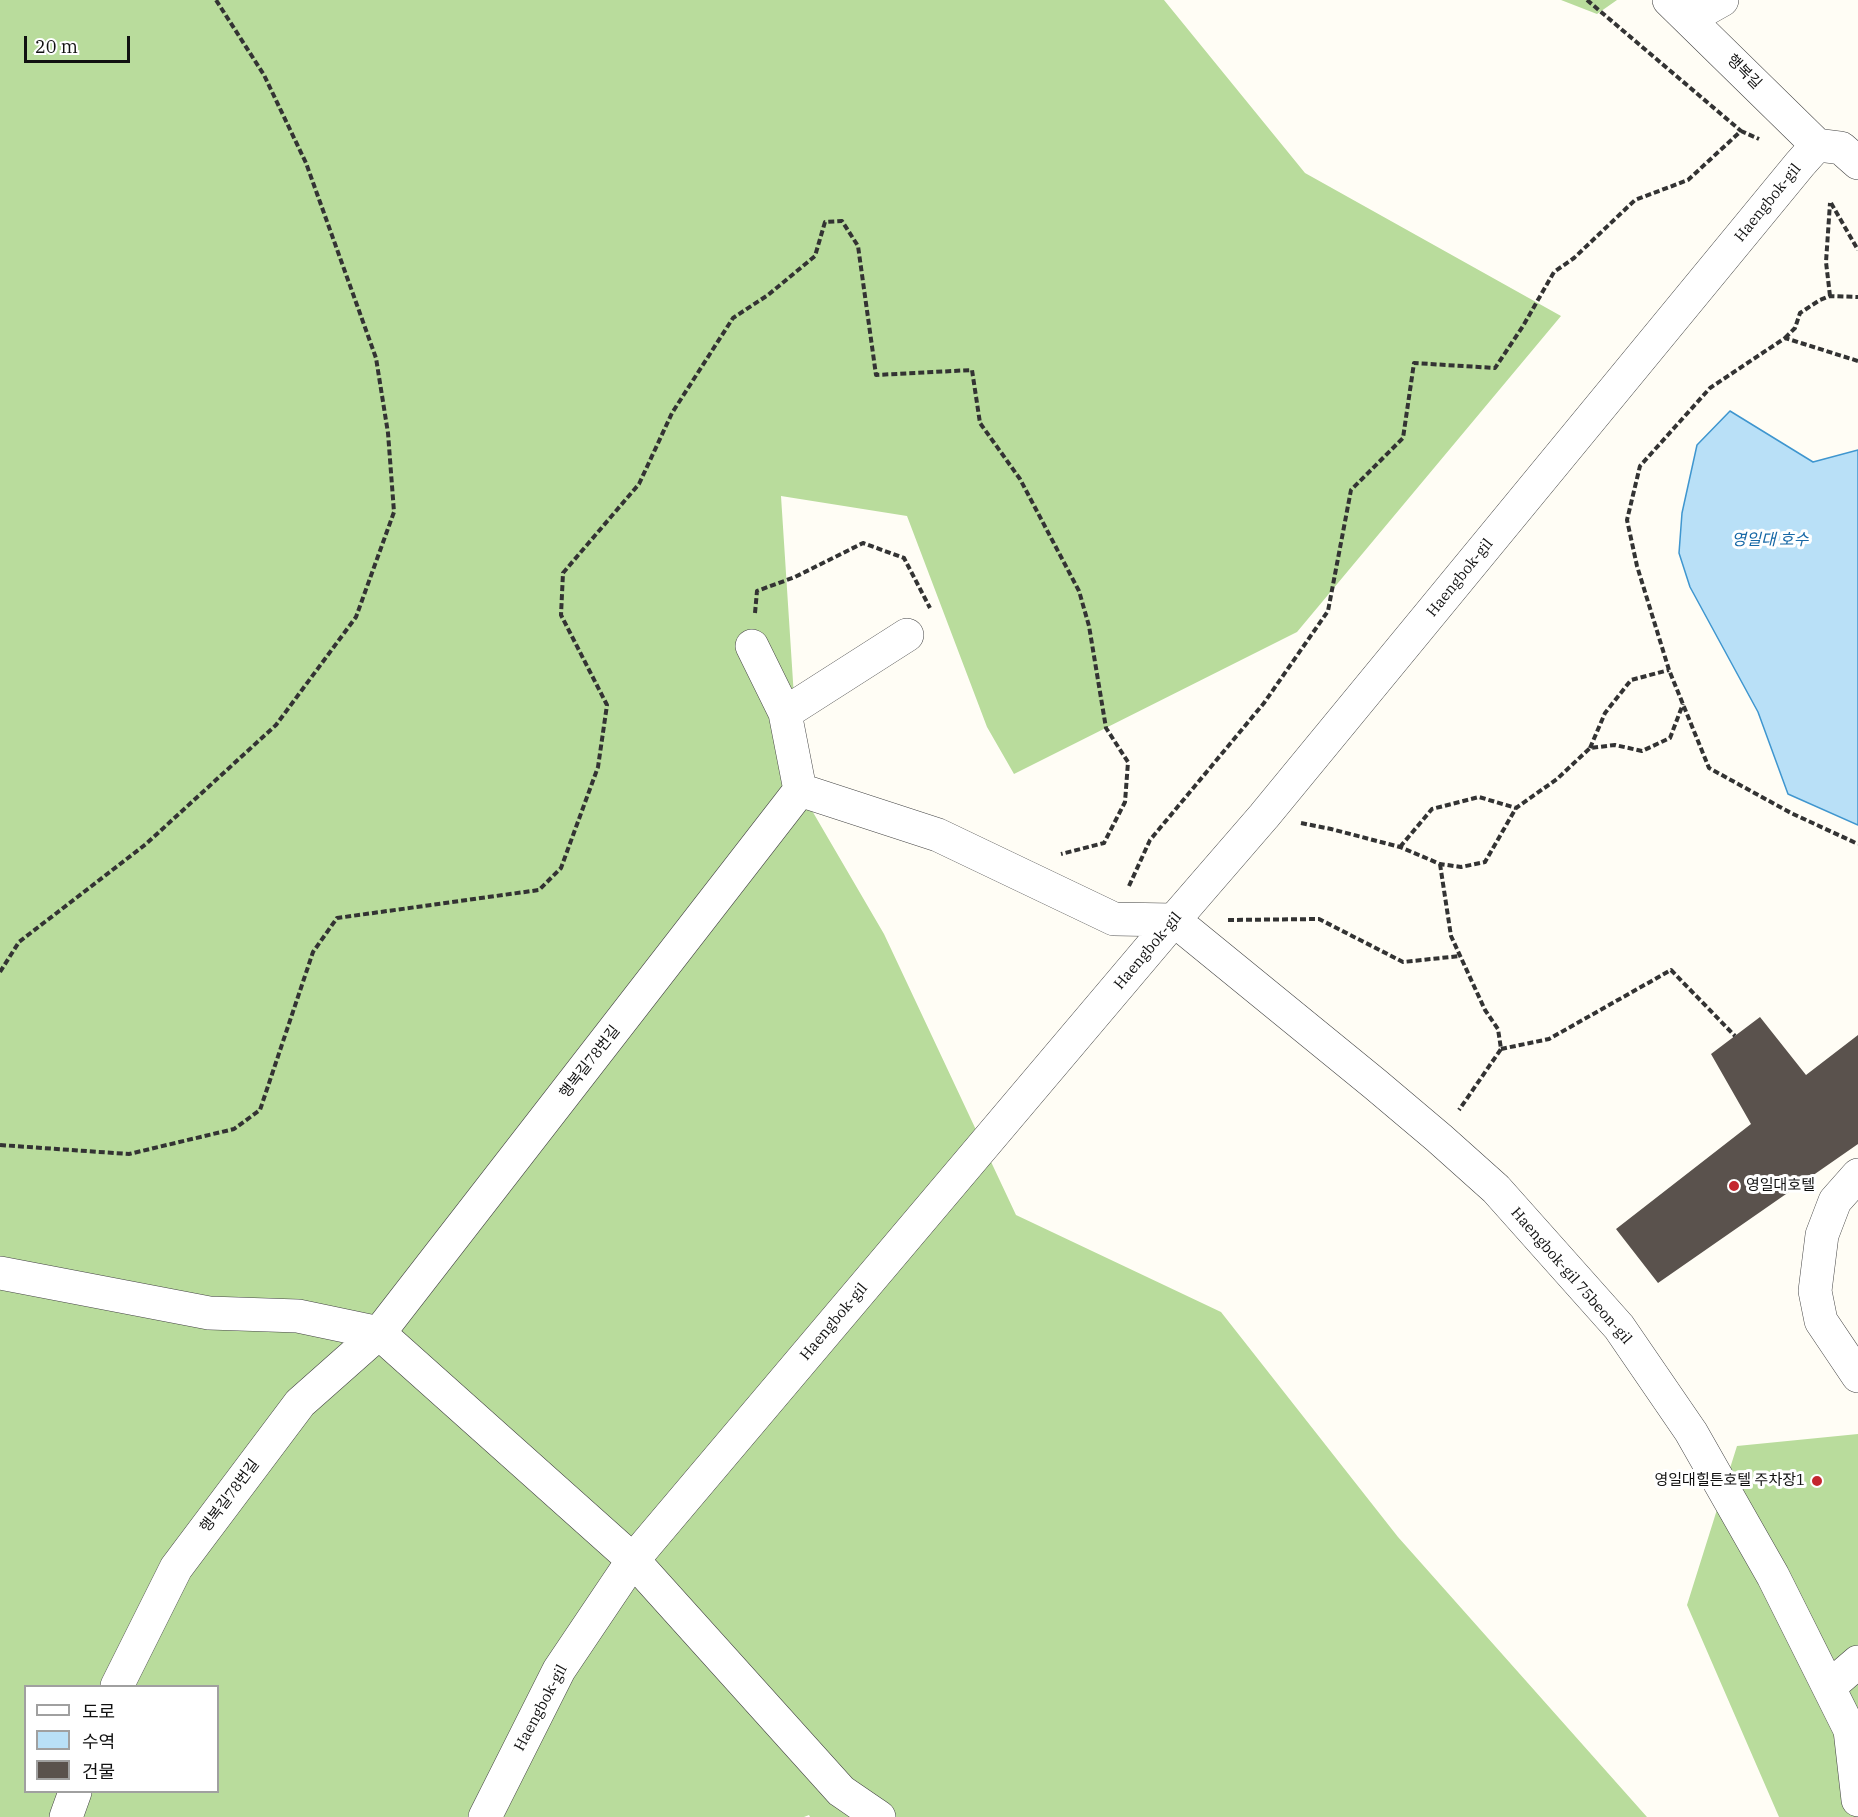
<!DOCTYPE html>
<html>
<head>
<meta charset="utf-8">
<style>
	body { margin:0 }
	#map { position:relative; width:1858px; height:1817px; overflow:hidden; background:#fffdf5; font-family:"IBM Plex Serif","Noto Sans KR",serif }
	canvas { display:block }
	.legend { position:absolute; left:24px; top:1685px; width:195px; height:108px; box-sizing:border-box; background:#fff; border:2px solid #a0a0a0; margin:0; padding:8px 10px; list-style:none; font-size:18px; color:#111 }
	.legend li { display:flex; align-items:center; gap:12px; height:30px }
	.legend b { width:30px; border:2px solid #a0a0a0 }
	.scale { position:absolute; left:24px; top:36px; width:106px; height:27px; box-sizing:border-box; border:3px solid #111; border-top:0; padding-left:8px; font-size:18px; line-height:21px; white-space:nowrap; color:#111; -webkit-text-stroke:4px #fff; paint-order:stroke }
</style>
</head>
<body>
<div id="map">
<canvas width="1858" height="1817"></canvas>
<ul class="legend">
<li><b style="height:8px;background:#fff"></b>도로</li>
<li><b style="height:16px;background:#b9e0f7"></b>수역</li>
<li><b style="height:16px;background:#5a524d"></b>건물</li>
</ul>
<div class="scale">20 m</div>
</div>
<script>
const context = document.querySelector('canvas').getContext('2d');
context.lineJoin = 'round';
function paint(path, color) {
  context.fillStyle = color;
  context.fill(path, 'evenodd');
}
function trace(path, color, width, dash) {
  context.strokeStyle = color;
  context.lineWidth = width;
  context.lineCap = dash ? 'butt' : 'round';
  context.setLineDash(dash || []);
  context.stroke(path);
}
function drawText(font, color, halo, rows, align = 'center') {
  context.font = font + ' "IBM Plex Serif","Noto Sans KR",serif';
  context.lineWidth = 6;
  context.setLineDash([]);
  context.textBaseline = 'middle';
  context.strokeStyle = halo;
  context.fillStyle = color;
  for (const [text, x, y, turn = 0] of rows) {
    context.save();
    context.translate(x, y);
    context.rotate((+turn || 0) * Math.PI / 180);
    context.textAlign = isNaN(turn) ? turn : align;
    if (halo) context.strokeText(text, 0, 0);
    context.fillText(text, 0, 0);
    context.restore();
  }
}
const forest = new Path2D(`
	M0,0H1164L1305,173L1561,316L1297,632L1014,774L987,727L907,516L781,496L800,790L884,934L1016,1215L1221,1312L1398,1537L1647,1817H810L809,1815L804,1817H0ZM26,1686H218V1792H26Z
	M1561,0H1617L1597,14Z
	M1858,1434V1817H1779L1687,1605L1737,1446Z`);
const water = new Path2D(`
	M1730,411L1813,462L1858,450V825L1788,794L1758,712L1690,587L1679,553L1682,513L1697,445Z`);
const building = new Path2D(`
	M1760,1017L1806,1075L1858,1035V1144L1658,1283L1616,1229L1751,1124L1711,1054Z`);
const path = new Path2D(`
	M1587,0L1741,131
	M1831,203L1858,250
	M1830,296L1826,262L1830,203
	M1785,338L1795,328L1800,313L1820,300L1830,296L1858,297
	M1858,361L1785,338L1710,388L1640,466L1627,520L1637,566L1669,670L1709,768L1791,813L1858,844
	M755,613L757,591L795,577L863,543L904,558L930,608
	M1590,748L1605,713L1631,680L1669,670
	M1301,823L1331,829L1400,847L1440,864L1461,867L1485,862L1516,808L1557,779L1590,748L1615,745L1642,751L1670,738L1683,704
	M1400,847L1432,809L1479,797L1516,808
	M1440,864L1451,936L1485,1010L1498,1029L1501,1049L1459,1110
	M1129,886L1150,840L1264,703L1328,611L1351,490L1403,438L1414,363L1495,368L1523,326L1554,272L1574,258L1635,200L1688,180L1741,131L1759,139
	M1228,920L1319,919L1403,962L1460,956
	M0,972L19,942L146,844L276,725L356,617L394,512L388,433L376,358L306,163L264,75L216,0
	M1501,1049L1549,1039L1671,970L1735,1036
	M0,1145L129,1154L234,1129L260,1110L313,952L337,918L539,890L561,868L598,767L607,705L561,615L563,573L639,484L672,413L733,318L768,295L815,256L825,222L842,221L858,246L876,375L972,370L980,423L1020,479L1079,591L1089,626L1106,728L1128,762L1125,802L1104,843L1061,854`);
const minor = new Path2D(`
	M1669,0L1817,145
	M1690,18L1722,0
	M752,646L785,713
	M800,790L938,835L1114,919L1174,920L1375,1084L1439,1138L1496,1189L1619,1327L1691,1432L1773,1576L1850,1730L1858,1800
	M800,790L785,713L907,635
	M1858,1175L1835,1201L1822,1235L1815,1291L1821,1321L1858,1376
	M0,1273L209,1313L298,1316L379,1333L633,1560L841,1791L879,1817
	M117,1686L176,1568L300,1403L379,1333L800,790
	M1829,1687L1858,1662
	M66,1817L75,1792
	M485,1817L559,1670L633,1560L1174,920L1264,816L1800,164L1817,145L1841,148L1858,163`);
const markers = [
	[1734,1186,6,"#c4262e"],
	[1817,1481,6,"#c4262e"]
];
const streetNames = [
	["행복길",1744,72,45],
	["Haengbok-gil",1768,203,-51],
	["Haengbok-gil",1460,578,-51],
	["Haengbok-gil",1148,951,-50],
	["행복길78번길",590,1062,-52],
	["Haengbok-gil 75beon-gil",1571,1276,49],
	["Haengbok-gil",834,1322,-50],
	["행복길78번길",230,1496,-53],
	["Haengbok-gil",541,1708,-62]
];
const poiNames = [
	["영일대호텔",1746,1186],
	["영일대힐튼호텔 주차장1",1805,1481,"right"]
];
const waterNames = [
	["영일대 호수",1770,540]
];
paint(forest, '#b9dc9c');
paint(water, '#b9e0f7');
trace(water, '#3f96cf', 1.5);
paint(building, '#5a524d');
trace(minor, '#444', 34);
trace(path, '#333', 4, [6, 3]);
trace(minor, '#fff', 33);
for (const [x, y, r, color] of markers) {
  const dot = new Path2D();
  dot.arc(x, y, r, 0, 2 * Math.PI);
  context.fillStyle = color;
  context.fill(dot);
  trace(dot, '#fff', 2);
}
drawText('15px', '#111', '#fff', streetNames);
drawText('15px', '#111', '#fff', poiNames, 'left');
drawText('italic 16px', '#1768a6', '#fff', waterNames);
</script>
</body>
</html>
